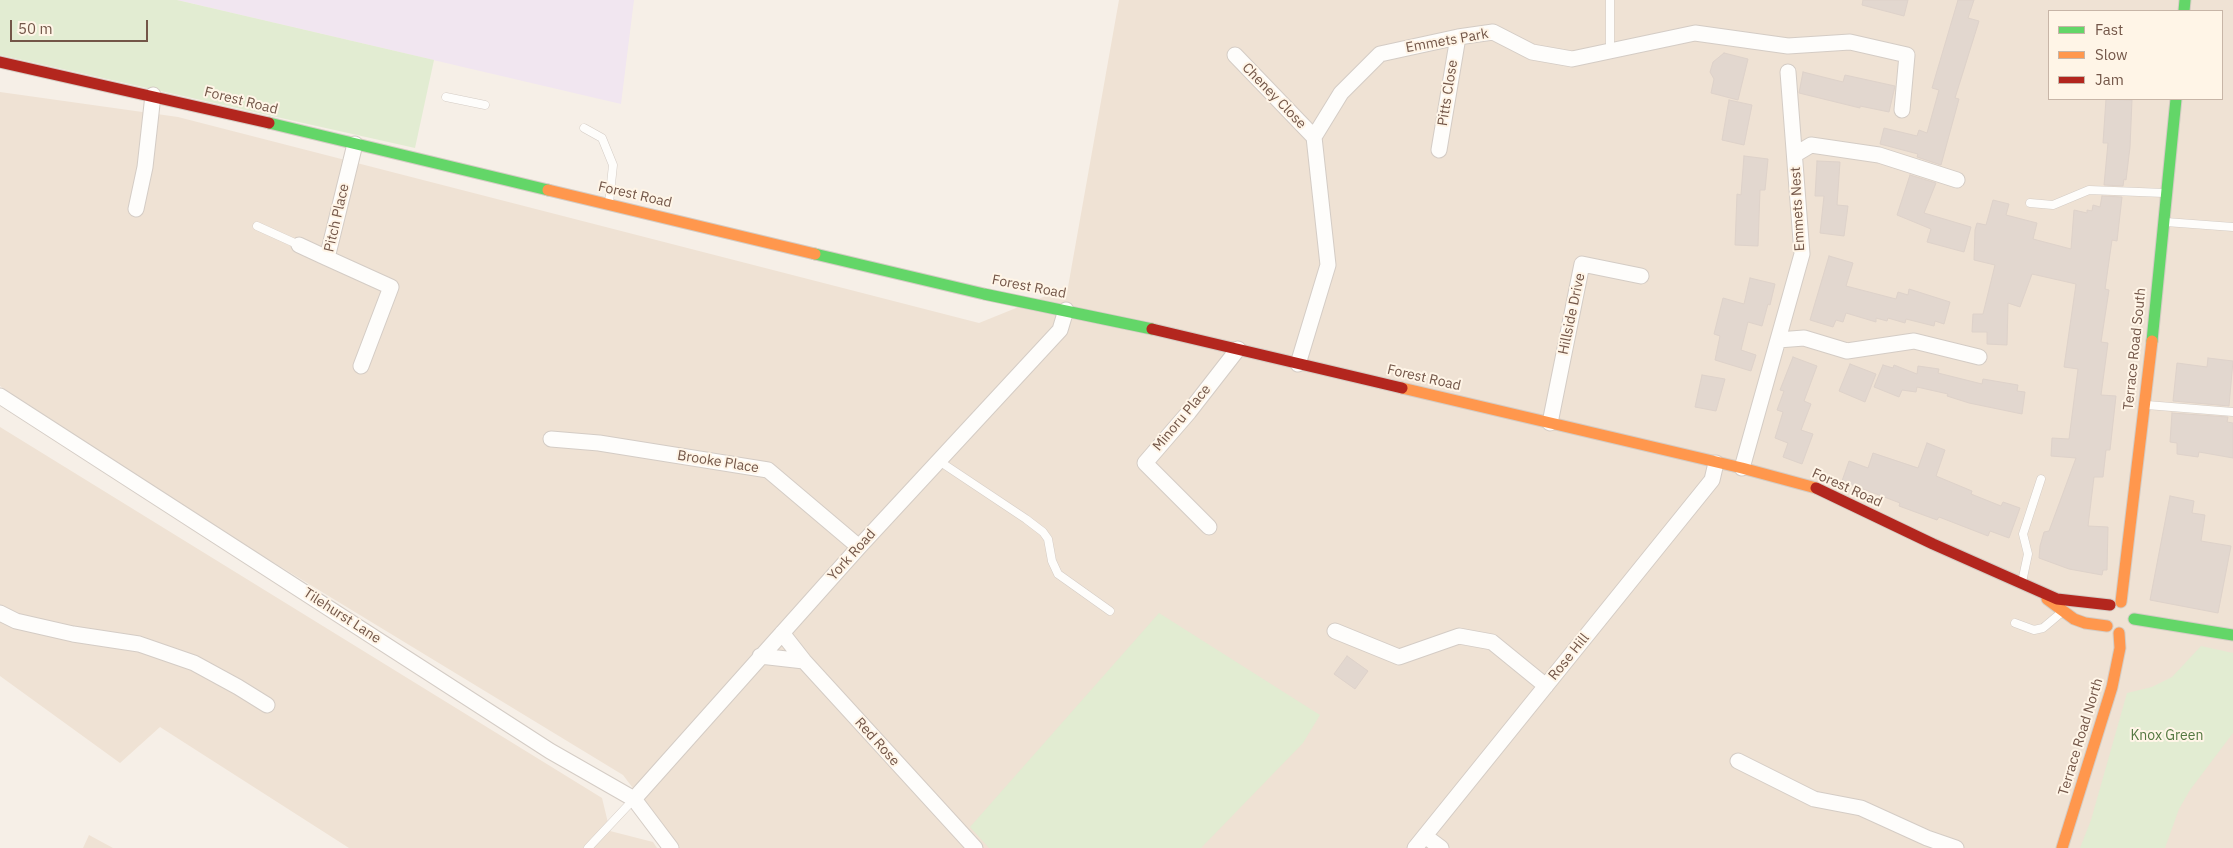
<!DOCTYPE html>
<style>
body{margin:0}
#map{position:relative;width:2233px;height:848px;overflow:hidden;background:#f6efe7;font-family:"IBM Plex Sans",sans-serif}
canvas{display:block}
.legend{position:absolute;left:2048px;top:10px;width:175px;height:90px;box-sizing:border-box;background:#fff5e7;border:1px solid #c7b5a7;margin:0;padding:6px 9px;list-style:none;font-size:15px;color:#735648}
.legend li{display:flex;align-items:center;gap:10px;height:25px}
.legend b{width:25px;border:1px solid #c7b5a7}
.scale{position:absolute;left:10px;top:20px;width:138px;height:22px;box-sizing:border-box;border:2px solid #735648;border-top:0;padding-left:6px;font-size:15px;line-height:18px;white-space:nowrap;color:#735648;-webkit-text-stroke:4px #fff5e7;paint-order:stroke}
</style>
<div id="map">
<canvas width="2233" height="848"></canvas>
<ul class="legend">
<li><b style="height:6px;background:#63d668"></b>Fast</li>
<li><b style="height:6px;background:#ff974d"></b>Slow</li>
<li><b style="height:6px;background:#b3261e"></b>Jam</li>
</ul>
<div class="scale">50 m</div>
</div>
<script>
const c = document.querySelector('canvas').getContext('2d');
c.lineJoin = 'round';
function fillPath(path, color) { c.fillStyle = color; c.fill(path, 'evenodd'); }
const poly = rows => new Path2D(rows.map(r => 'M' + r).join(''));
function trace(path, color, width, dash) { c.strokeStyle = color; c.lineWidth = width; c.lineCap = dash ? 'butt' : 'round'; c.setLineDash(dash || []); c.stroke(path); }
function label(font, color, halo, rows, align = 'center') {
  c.font = font + ' "IBM Plex Sans",sans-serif'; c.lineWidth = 4; c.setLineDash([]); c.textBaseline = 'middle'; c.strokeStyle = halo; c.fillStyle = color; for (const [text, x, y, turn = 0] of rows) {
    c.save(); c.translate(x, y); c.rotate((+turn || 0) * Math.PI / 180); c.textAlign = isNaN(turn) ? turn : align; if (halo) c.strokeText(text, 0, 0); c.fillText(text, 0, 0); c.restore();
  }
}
const residential = poly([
 [1119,0,2233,0,2233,848,678,848,623,775,225,533,0,386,0,92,178,117,979,323,1068,287],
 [2049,11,2222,11,2222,99,2049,99],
 [0,427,602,798,610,831,653,842,657,848,349,848,160,727,120,763,0,676],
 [89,835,113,848,83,848]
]);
const education = poly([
 [177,0,634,0,621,104]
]);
const green = poly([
 [0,0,177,0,434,60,415,148,0,55],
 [1159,613,1320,715,1303,743,1201,848,989,848,970,827],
 [2201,646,2233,653,2233,733,2190,790,2179,809,2165,848,2080,848,2091,820,2127,693,2152,687,2172,677]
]);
const building = poly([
 [1863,0,1908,0,1904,16,1862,5,1863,0],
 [1958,0,1974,0,1968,18,1979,21,1955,98,1959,99,1941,165,1917,157,1918,154,1880,144,1884,128,1917,136,1919,130,1927,133,1939,90,1932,88,1958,0],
 [1724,53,1748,59,1738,100,1711,93,1714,79,1710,72,1713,62,1724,53],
 [1803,72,1843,82,1845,75,1895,86,1889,112,1860,106,1860,108,1799,93,1803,72],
 [2106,99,2132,100,2130,147,2126,180,2124,179,2123,186,2104,185,2108,143,2103,143,2106,99],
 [1729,100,1752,105,1744,145,1722,140,1729,100],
 [1744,156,1768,159,1765,190,1760,190,1758,246,1735,245,1737,194,1741,195,1744,156],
 [1817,161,1840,162,1837,205,1848,206,1844,236,1820,233,1824,196,1815,196,1817,161],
 [1910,175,1936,183,1924,213,1971,227,1964,252,1927,242,1931,229,1897,215,1910,175],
 [2102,196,2122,197,2117,241,2112,240,2105,289,2109,290,2101,342,2108,343,2101,395,2116,396,2110,450,2106,450,2103,477,2094,477,2088,526,2108,527,2107,570,2103,570,2102,575,2069,569,2039,558,2040,546,2044,532,2049,531,2076,458,2051,456,2052,438,2069,439,2078,369,2064,367,2076,284,2032,274,2020,307,2008,303,2007,345,1987,344,1987,332,1972,332,1973,314,1983,314,1995,265,1974,260,1975,230,1977,223,1986,225,1993,200,2009,204,2006,215,2037,223,2033,239,2071,249,2074,210,2087,213,2087,210,2092,211,2093,205,2100,207,2102,196],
 [1829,256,1853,263,1846,286,1896,299,1898,292,1908,295,1909,289,1950,302,1944,324,1935,321,1934,326,1906,319,1905,323,1888,318,1887,321,1876,318,1876,322,1846,313,1843,322,1836,320,1833,327,1810,320,1829,256],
 [1750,278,1775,284,1770,305,1768,304,1762,326,1748,322,1741,350,1756,355,1751,371,1715,360,1720,336,1714,334,1723,298,1744,304,1750,278],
 [1793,357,1817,366,1804,401,1811,404,1801,430,1813,434,1802,464,1783,457,1788,443,1775,438,1783,412,1777,410,1784,391,1780,390,1793,357],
 [2208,358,2233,361,2229,406,2173,401,2177,363,2207,367,2208,358],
 [1850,364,1876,374,1865,402,1839,391,1850,364],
 [1883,365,1893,368,1894,365,1917,374,1918,366,1939,369,1938,373,1982,384,1983,379,2018,385,2017,391,2025,392,2022,414,1969,403,1947,396,1948,394,1917,387,1916,392,1902,390,1899,397,1874,387,1883,365],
 [1702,375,1725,379,1716,411,1695,407,1702,375],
 [2172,413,2228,417,2227,422,2233,423,2233,458,2199,452,2198,457,2177,454,2177,443,2170,442,2172,413],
 [1927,443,1945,450,1936,476,1972,491,1971,494,2001,506,2003,502,2020,508,2009,538,1990,531,1988,536,1939,517,1937,520,1899,506,1900,503,1842,481,1849,461,1868,468,1873,453,1918,468,1927,443],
 [2170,496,2194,501,2192,513,2205,515,2201,541,2231,546,2218,613,2150,600,2170,496],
 [1347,656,1368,671,1355,689,1334,674,1347,656]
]);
const lane = poly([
 [1610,0,1610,49],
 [446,97,485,105],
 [584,128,602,138,613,165,609,203],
 [2030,203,2053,205,2089,190,2164,193],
 [2166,222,2233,227],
 [257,226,299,245],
 [2147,405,2233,412],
 [939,461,1026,519,1043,532,1048,539,1052,561,1058,574,1110,611],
 [2022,582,2028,554,2023,534,2041,479],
 [2015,623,2034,630,2043,628,2062,612],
 [588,848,634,799]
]);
const street = poly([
 [1235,55,1314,137],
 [355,144,327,258,391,287,361,366],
 [1439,150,1458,37],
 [1796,154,1811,145,1879,155,1957,180],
 [136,209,145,167,153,95],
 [299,245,327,258],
 [1778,340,1804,338,1847,351,1914,341,1979,357],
 [1298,364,1328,265,1314,137,1341,93,1380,54,1458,37,1493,32,1532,52,1572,59,1695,33,1788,46,1850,42,1907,55,1902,110],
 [0,396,550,751,634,799,671,848],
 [1550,423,1582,264,1641,276],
 [551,439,599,443,768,470,859,547],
 [1742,468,1802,254,1788,72],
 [1209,527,1145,463,1189,412,1238,349],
 [0,613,16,621,73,634,139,644,194,663,238,687,267,705],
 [1335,631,1399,657,1459,636,1492,642,1546,686],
 [782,633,804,661,975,848],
 [760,656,804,661],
 [1738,761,1814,799,1861,808,1927,838,1956,848],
 [634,799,859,547,1060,330,1066,310],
 [1425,836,1441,848],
 [1415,848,1712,480,1716,463]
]);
const fast = poly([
 [2184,11,2185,0],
 [269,123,548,190],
 [815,254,984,294,1152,329],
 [2152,341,2176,99],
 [2134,619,2233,635]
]);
const slow = poly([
 [548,190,815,254],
 [1402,388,1742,468,1816,488],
 [2047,599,2074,619,2085,623,2107,626],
 [2121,602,2152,341],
 [2062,848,2112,687,2120,648,2119,633]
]);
const jam = poly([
 [0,62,269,123],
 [1152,329,1402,388],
 [1816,488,1933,544,2057,599,2110,605]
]);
const streetNames = [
 ["Emmets Park",1447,41,-10],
 ["Pitts Close",1448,93,-81],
 ["Cheney Close",1274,96,46],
 ["Forest Road",241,101,14],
 ["Forest Road",635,195,13],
 ["Emmets Nest",1798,209,-93],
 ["Pitch Place",337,218,-77],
 ["Forest Road",1029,287,11],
 ["Hillside Drive",1572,314,-78],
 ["Terrace Road South",2135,349,-84],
 ["Forest Road",1424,378,13],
 ["Minoru Place",1182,418,-50],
 ["Brooke Place",718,462,9],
 ["Forest Road",1847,488,24],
 ["York Road",852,555,-48],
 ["Tilehurst Lane",342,616,33],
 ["Rose Hill",1569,657,-51],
 ["Terrace Road North",2081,737,-73],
 ["Red Rose",877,742,48]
];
const parkNames = [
 ["Knox Green",2167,736]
];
fillPath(residential, '#efe2d4');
fillPath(education, '#f1e6f0');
fillPath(green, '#e2ecd2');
fillPath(building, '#e2d7cf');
trace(building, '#ded2ca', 1);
trace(lane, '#d4ccc5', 9);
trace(street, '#d4ccc5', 17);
trace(fast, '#d4ccc4', 13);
trace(slow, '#d4ccc4', 13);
trace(jam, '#d4ccc4', 13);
trace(lane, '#fefdfb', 8);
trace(street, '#fefdfb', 15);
trace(fast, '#63d668', 11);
trace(slow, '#ff974d', 11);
trace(jam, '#b3261e', 11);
label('14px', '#735648', '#fff5e7', streetNames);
label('14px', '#547841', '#fff5e7', parkNames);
</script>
